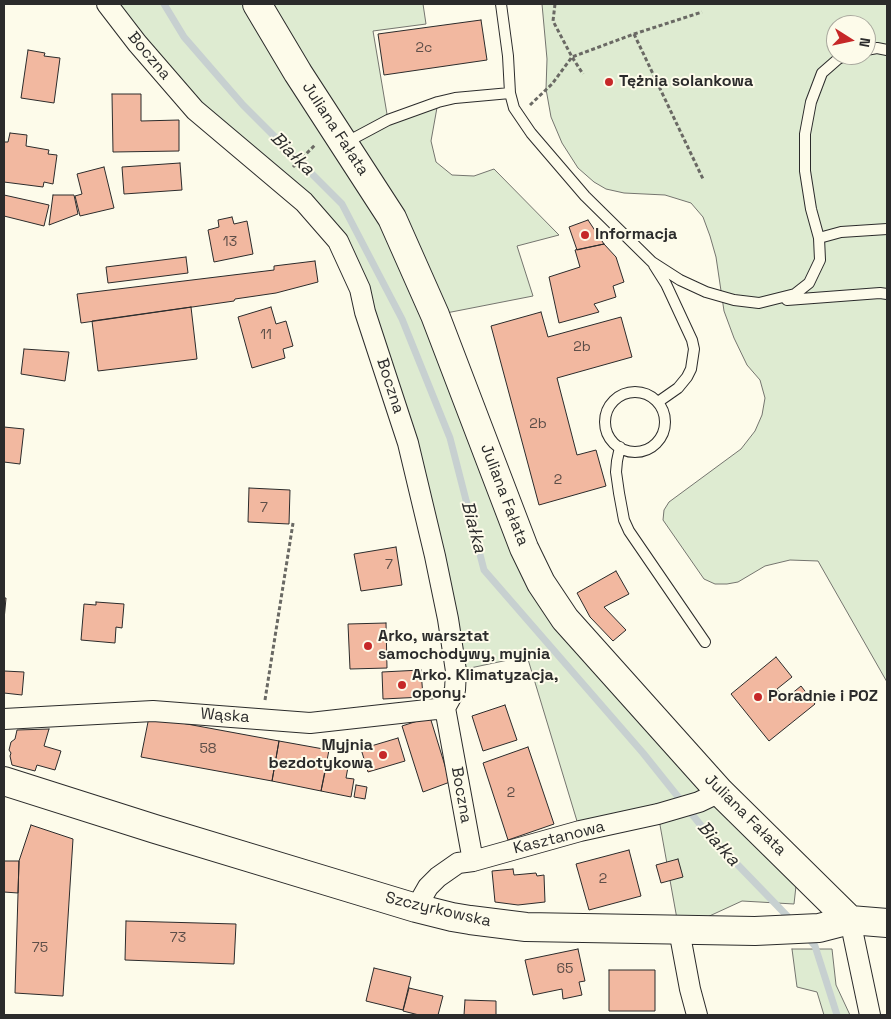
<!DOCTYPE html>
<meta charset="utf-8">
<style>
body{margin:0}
#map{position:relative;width:891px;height:1019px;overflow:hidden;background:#fdfbea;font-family:"Space Grotesk",sans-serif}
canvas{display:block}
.frame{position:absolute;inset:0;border:5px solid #2b2b2b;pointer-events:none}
.north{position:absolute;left:826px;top:15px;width:50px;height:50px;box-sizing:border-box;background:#fdfbea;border:1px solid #a9a89e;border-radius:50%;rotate:100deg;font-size:14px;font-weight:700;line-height:20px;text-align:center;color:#2b2b2b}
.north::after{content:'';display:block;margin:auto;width:18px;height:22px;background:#c62828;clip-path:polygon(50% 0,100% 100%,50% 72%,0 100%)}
</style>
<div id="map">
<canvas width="891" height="1019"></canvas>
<div class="frame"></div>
<div class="north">N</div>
</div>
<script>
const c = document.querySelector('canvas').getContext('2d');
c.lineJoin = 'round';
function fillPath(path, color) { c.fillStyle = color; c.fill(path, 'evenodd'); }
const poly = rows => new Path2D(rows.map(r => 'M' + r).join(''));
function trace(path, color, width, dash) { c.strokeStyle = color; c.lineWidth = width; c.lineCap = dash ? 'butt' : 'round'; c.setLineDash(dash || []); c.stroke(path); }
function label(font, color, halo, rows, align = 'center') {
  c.font = font + ' "Space Grotesk",sans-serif'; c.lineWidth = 4; c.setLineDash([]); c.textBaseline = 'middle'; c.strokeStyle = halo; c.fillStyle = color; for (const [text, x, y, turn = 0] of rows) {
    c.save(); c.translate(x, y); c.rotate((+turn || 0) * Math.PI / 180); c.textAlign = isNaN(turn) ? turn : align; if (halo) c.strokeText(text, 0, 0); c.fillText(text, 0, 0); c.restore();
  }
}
const green = poly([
 [117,4,423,4,426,24,373,31,388,120,438,102,431,141,436,162,452,175,474,176,494,169,559,235,517,246,533,296,436,315,541,583,798,868,794,904,742,901,679,930,658,814,580,831,527,656,456,671,435,556,338,241,195,110,117,4],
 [542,4,887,4,887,682,818,561,790,560,765,566,738,582,727,584,715,584,704,579,663,520,664,510,669,502,741,449,755,431,762,415,765,398,760,380,747,365,734,338,724,311,716,257,710,236,703,217,691,203,665,195,624,193,606,189,594,182,578,168,562,143,551,117,546,89,547,59,542,4],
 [836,25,866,25,866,55,836,55,836,25],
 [792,949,832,949,836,985,850,1015,824,1015,817,992,797,987,792,949]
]);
const stream = poly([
 [164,4,184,37,243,105,342,204,402,319,450,438,484,570,643,753,707,833,793,922],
 [806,935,815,946,837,1015]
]);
const building = poly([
 [481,20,487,60,384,75,378,34,481,20],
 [28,50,45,53,44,56,60,58,54,103,21,98,28,50],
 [112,94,141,94,141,121,179,120,179,151,113,152,112,94],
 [10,133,27,135,26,146,49,150,48,154,57,155,53,184,44,182,43,187,4,182,4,142,8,142,10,133],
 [180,163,182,190,124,194,122,167,180,163],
 [104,167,114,208,80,216,75,196,82,194,77,174,104,167],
 [4,195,49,205,44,226,4,216,4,195],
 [53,195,74,195,78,214,49,225,53,195],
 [232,217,234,224,247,221,253,254,214,262,208,230,219,227,218,220,232,217],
 [588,220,604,244,577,250,569,227,588,220],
 [604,244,616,257,624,282,613,286,616,297,594,304,599,312,559,323,549,277,580,267,575,250,604,244],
 [186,257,188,273,108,283,106,267,186,257],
 [315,261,318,282,276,293,235,299,234,301,81,323,77,294,274,270,274,266,315,261],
 [191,307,197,359,98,371,92,321,191,307],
 [271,307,276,324,286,321,293,346,283,349,285,358,252,368,238,317,271,307],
 [541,312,548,337,621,317,632,357,557,378,577,455,596,450,606,486,539,505,491,326,541,312],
 [24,349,69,352,65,381,21,374,24,349],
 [4,427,24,429,20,464,4,462,4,427],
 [249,488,290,490,289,524,248,522,249,488],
 [396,547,402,585,361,591,354,554,396,547],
 [616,571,629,594,604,607,626,630,613,641,590,617,577,593,616,571],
 [4,598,6,598,4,620,4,598],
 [96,602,124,604,122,628,116,627,115,643,81,640,84,604,96,605,96,602],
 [386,623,387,668,350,669,348,624,386,623],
 [776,657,792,677,777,689,785,699,801,686,815,704,769,741,731,694,776,657],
 [421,670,423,697,383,699,382,672,421,670],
 [4,671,24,672,22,695,4,693,4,671],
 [505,705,517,740,483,751,472,716,505,705],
 [149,717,279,741,272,781,141,757,149,717],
 [430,717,450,782,423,792,402,726,430,717],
 [49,729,44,746,61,751,55,770,37,765,35,771,12,765,10,756,11,753,9,750,11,742,15,739,17,730,49,729],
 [398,738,405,761,368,772,361,749,398,738],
 [279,741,329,750,321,791,272,781,279,741],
 [528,747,554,824,508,840,483,763,528,747],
 [327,763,348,767,346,778,354,779,351,797,321,791,327,763],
 [356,785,367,787,365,799,354,797,356,785],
 [31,825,73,839,63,996,15,993,19,861,31,825],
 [629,850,641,896,589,910,576,864,629,850],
 [678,859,683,877,661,883,656,865,678,859],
 [4,861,19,861,18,893,4,892,4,861],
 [513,869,514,875,536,873,537,876,544,875,545,902,518,905,495,902,492,871,513,869],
 [126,921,236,924,234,964,125,960,126,921],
 [578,949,585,981,579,982,582,995,563,999,562,989,533,995,525,960,578,949],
 [374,968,411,977,403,1010,366,1001,374,968],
 [609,970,655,970,655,1011,609,1011,609,970],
 [409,988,443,996,438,1015,419,1015,403,1011,409,988],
 [465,1000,496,1001,496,1015,464,1015,465,1000]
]);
const path = poly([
 [555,4,553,21,572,57,583,74],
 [634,34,703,179],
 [530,105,552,84,572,57,634,34,702,12],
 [293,167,315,145],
 [265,700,293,523]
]);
const lane = poly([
 [501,4,508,56,510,93],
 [866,50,877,48,887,50],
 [345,143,388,120,438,102,455,98,510,93,514,108,531,133,585,196,652,262,680,280,706,292,734,300,759,303,795,294,809,283,820,260,819,238,811,209,805,171,805,134,811,102,822,73,838,59,847,55],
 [819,238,841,232,887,229],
 [654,265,666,284,692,340,694,349,691,369,687,377,678,388,658,402],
 [787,300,880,293,887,294],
 '605 422a30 30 0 1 1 60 0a30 30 0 1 1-60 0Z',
 [620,447,617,461,616,472,619,493,624,520,629,531,705,642]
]);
const street = poly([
 [107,4,137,43,195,110,304,202,338,241,360,289,365,312,408,443,435,556,448,619,456,671,455,690,445,708,473,861],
 [4,719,153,711,310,723,445,708],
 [416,908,428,887,438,877,458,863,473,861,580,831,658,814,699,802,720,792],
 [850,920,870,1015],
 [679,930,690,989,697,1015]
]);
const secondary = poly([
 [257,4,298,73,392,218,435,315,524,548,541,583,565,619,720,792,850,920],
 [4,781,155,829,416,908,452,917,470,920,526,927,755,931,819,928,850,920,887,923]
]);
const markers = [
 [609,82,5,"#c62828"],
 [585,235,5,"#c62828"],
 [368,646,5,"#c62828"],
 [402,685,5,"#c62828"],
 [758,697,5,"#c62828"],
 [383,755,5,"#c62828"]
];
const numberNames = [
 ["2c",424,48],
 ["13",230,242],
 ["11",266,335],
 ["2b",582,347],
 ["2b",538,424],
 ["2",558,480],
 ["7",264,508],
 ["7",389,565],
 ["58",208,749],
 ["2",511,793],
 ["2",603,879],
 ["73",178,938],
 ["75",40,948],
 ["65",565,969]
];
const streetNames = [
 ["Boczna",149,56,50],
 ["Juliana Fałata",335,129,57],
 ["Boczna",390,386,72],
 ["Juliana Fałata",504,495,69],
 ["Wąska",225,716,4],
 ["Boczna",461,795,80],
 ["Juliana Fałata",745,815,45],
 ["Kasztanowa",559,838,-14],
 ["Szczyrkowska",438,910,13]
];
const poiNames = [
 ["Tężnia solankowa",619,82],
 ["Informacja",595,235],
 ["Arko, warsztat",378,637],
 ["samochodywy, myjnia",378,655],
 ["Arko. Klimatyzacja,",412,676],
 ["opony.",412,694],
 ["Poradnie i POZ",768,697],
 ["Myjnia",373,746,"right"],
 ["bezdotykowa",373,764,"right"]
];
const waterNames = [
 ["Białka",292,154,45],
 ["Białka",473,527,75],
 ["Białka",718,844,48]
];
fillPath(green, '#deebd1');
trace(green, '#74746e', 1);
trace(stream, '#c7d0d0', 7);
fillPath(building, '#f2b8a0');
trace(building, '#2b2b2b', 1);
trace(lane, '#2b2b2b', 12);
trace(street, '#2b2b2b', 22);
trace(secondary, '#2b2b2b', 30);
trace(path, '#6a6964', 3, [4, 2.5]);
trace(lane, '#fdfbea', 10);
trace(street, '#fdfbea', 20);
trace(secondary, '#fdfbea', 28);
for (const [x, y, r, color] of markers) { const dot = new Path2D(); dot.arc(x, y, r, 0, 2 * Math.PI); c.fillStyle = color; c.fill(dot); trace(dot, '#fdfbea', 2); }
label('14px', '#5d4e48', null, numberNames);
label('16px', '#2b2b2b', '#fdfbea', streetNames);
label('bold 16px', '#2b2b2b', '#fdfbea', poiNames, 'left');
label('italic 18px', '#2b2b2b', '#fdfbea', waterNames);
</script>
